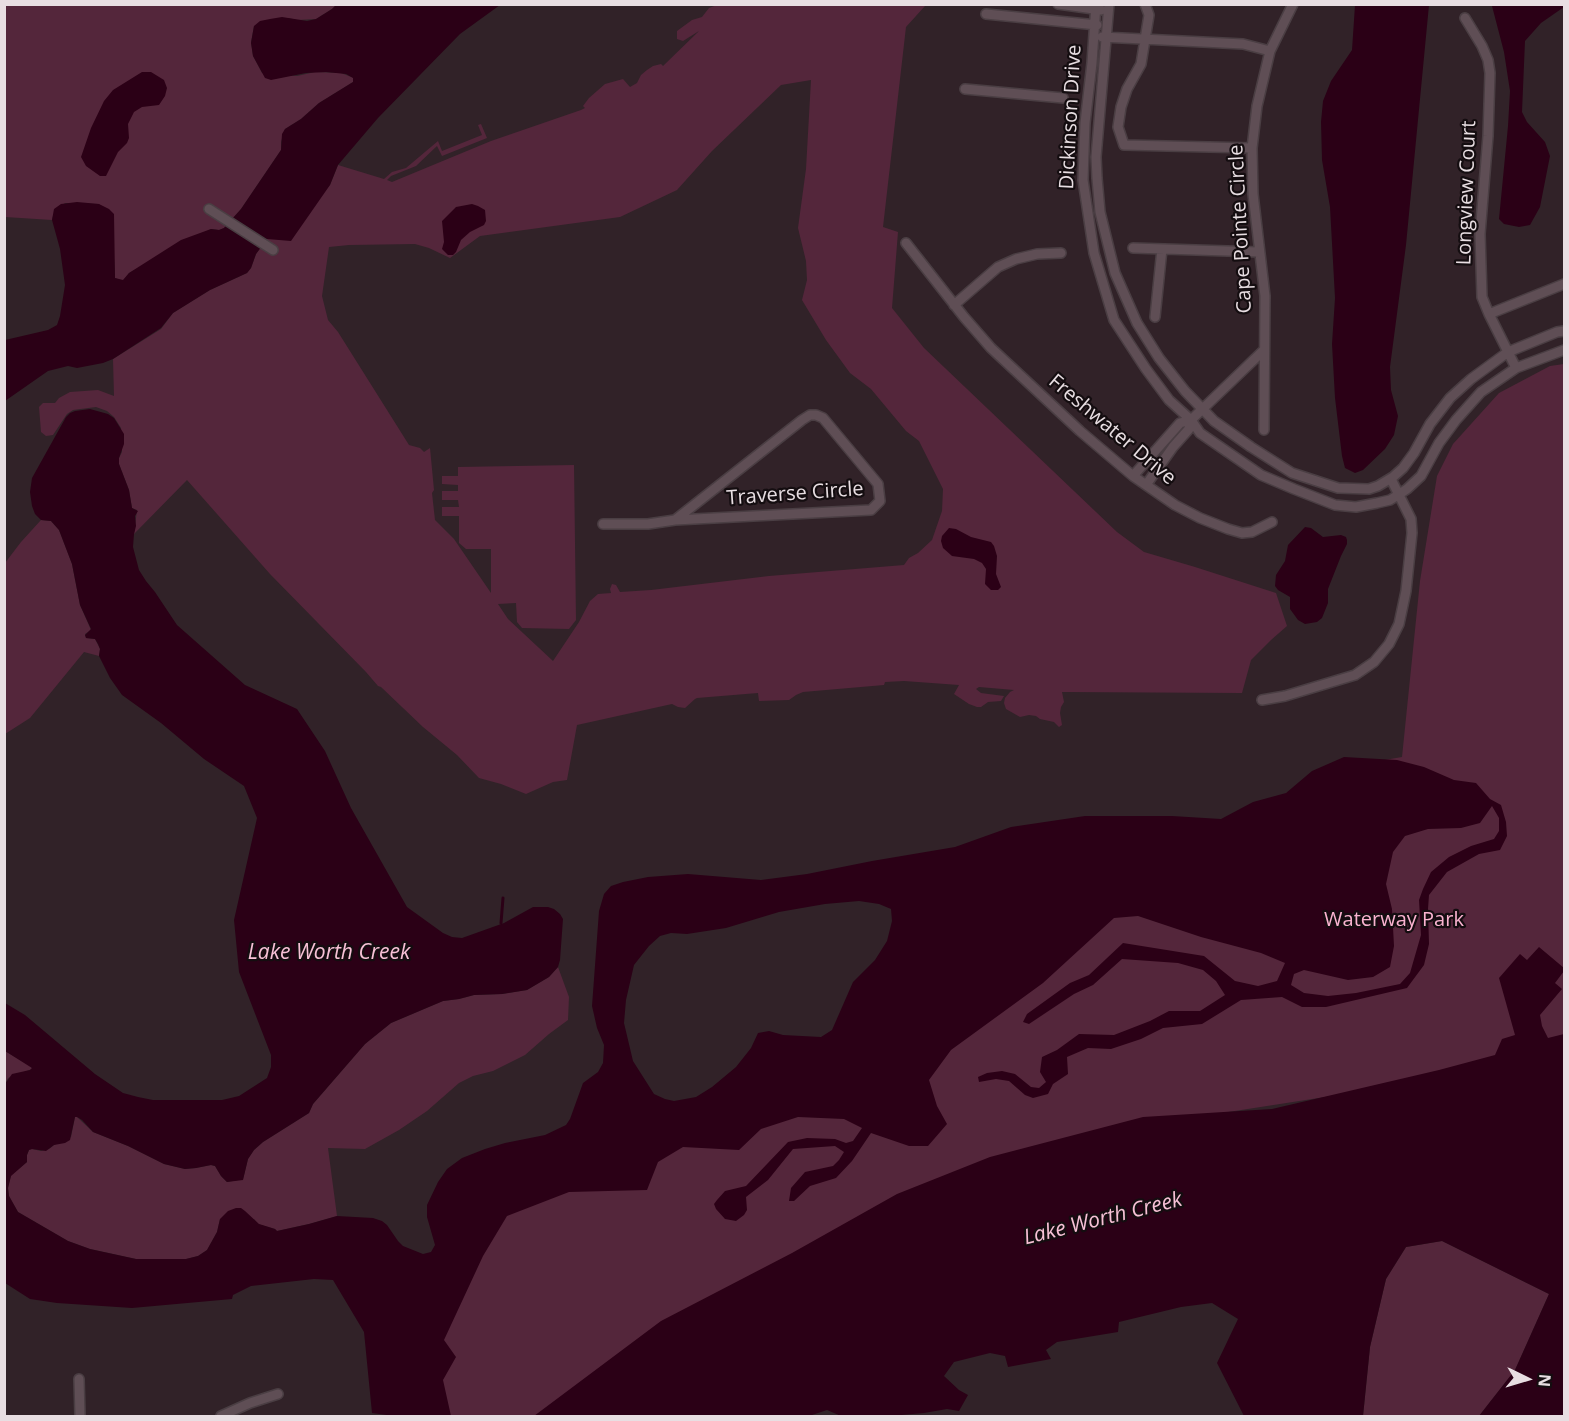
<!DOCTYPE html>
<style>
body{margin:0}
#map{position:relative;width:1569px;height:1421px;overflow:hidden;background:#312228;font-family:"Open Sans",sans-serif}
canvas{display:block}
.frame{position:absolute;inset:0;border:6px solid #e8dee2;pointer-events:none}
.north{position:absolute;left:1497px;top:1349px;width:60px;height:60px;-webkit-text-stroke:4px #140d10;paint-order:stroke;rotate:95deg;font-size:16px;font-weight:700;line-height:24px;text-align:center;color:#e8dee2}
.north::after{content:'';display:block;margin:auto;width:21px;height:27px;background:#e8dee2;clip-path:polygon(50% 0,100% 100%,50% 72%,0 100%)}
</style>
<div id="map">
<canvas width="1569" height="1421"></canvas>
<div class="frame"></div>
<div class="north">N</div>
</div>
<script>
const c = document.querySelector('canvas').getContext('2d');
c.lineJoin = 'round';
function fillPath(path, color) { c.fillStyle = color; c.fill(path, 'evenodd'); }
const poly = rows => new Path2D(rows.map(r => 'M' + r).join(''));
function trace(path, color, width, dash) { c.strokeStyle = color; c.lineWidth = width; c.lineCap = dash ? 'butt' : 'round'; c.setLineDash(dash || []); c.stroke(path); }
function label(font, color, halo, rows, align = 'center') {
  c.font = font + ' "Open Sans",sans-serif'; c.lineWidth = 4.5; c.setLineDash([]); c.textBaseline = 'middle'; c.strokeStyle = halo; c.fillStyle = color; for (const [text, x, y, turn = 0] of rows) {
    c.save(); c.translate(x, y); c.rotate((+turn || 0) * Math.PI / 180); c.textAlign = isNaN(turn) ? turn : align; if (halo) c.strokeText(text, 0, 0); c.fillText(text, 0, 0); c.restore();
  }
}
const green = poly([
 [4,5,336,5,332,9,316,19,297,20,288,18,254,26,251,42,253,56,262,73,297,76,315,72,341,73,354,78,353,82,319,103,301,119,285,129,281,142,281,150,241,209,224,228,219,230,211,229,129,273,123,281,115,278,114,259,99,204,65,203,53,216,52,220,5,217],
 [717,5,925,5,925,6,906,27,883,227,898,232,892,308,924,348,1117,532,1144,552,1195,567,1276,593,1287,626,1271,640,1251,660,1242,693,1062,692,1064,702,1061,707,1060,713,1062,725,1059,727,1054,722,1040,719,1036,716,1029,715,1020,717,1006,709,1004,703,1005,698,1010,692,1014,690,979,687,976,689,981,693,1004,696,1001,701,988,702,981,707,977,707,969,704,954,694,959,685,904,681,885,682,884,685,803,692,796,695,789,700,759,701,758,693,697,698,695,699,685,708,678,707,672,704,577,725,567,780,553,782,526,794,501,784,479,778,457,755,423,727,381,687,378,686,366,672,270,574,187,480,134,534,137,510,132,508,129,490,119,464,119,458,122,452,121,428,114,417,107,411,96,407,73,410,67,414,53,435,46,436,41,432,39,407,43,403,55,403,59,398,70,392,98,390,114,396,113,359,161,329,173,313,210,290,247,273,251,268,256,254,267,239,330,185,338,165,384,179,392,172,406,168,438,141,442,151,482,135,478,125,481,124,487,138,442,156,437,146,416,166,391,176,387,180,392,182,491,141,581,110,585,108,583,106,589,98,605,84,623,79,630,87,637,83,641,75,647,70,653,66,661,64,663,66,699,31,683,41,677,39,677,31,692,20,702,17,709,8],
 [811,80,806,169,798,228,806,261,807,280,802,300,826,340,850,373,871,389,906,431,919,441,943,489,942,511,932,540,918,553,909,558,904,565,769,576,651,590,620,592,616,585,612,584,610,589,611,593,598,594,590,601,579,622,553,661,508,619,498,604,516,603,517,622,522,628,569,629,576,620,574,465,458,467,458,476,442,476,442,484,458,485,458,491,442,491,442,500,458,500,459,507,442,507,442,516,459,516,459,543,466,549,491,549,491,593,454,539,435,520,432,493,434,490,430,448,424,452,420,448,409,445,338,332,328,320,322,296,329,247,349,245,415,244,429,248,450,258,480,236,620,217,677,190,712,151,781,85],
 [1564,364,1564,1037,1383,1088,1151,1124,553,1416,443,1416,442,1320,510,1203,1309,781,1355,765,1402,757,1420,581,1437,476,1453,444,1499,393,1550,366],
 [41,520,51,521,59,530,72,564,80,605,91,630,85,634,86,638,95,639,100,649,99,656,84,652,30,718,5,734,5,563,21,542],
 [558,967,569,997,568,1020,549,1034,525,1055,493,1071,473,1076,459,1083,427,1111,399,1130,365,1149,328,1148,337,1216,309,1224,277,1231,275,1229,258,1224,254,1219,220,1219,217,1232,207,1250,198,1256,186,1259,136,1259,90,1249,68,1241,18,1212,9,1196,8,1188,11,1175,27,1162,27,1155,29,1150,32,1149,41,1151,49,1149,54,1145,71,1137,75,1117,77,1117,93,1132,128,1146,164,1164,185,1169,196,1168,211,1165,215,1166,221,1176,227,1182,243,1179,248,1159,254,1150,263,1142,309,1113,313,1104,365,1044,391,1023,443,1001,459,999,474,995,502,994,527,990,549,977],
 [5,1051,31,1066,32,1069,8,1078,5,1084],
 [1442,1241,1549,1294,1515,1370,1479,1416,1363,1416,1370,1347,1386,1279,1406,1247]
]);
const water = poly([
 [336,5,500,5,460,34,378,118,338,165,330,185,291,241,267,239,256,254,251,268,247,273,210,290,173,313,161,328,113,359,103,363,77,368,68,366,48,371,5,401,5,340,48,330,57,325,60,316,65,285,60,249,52,220,54,209,61,204,77,202,99,204,109,209,114,214,115,278,123,280,129,273,181,240,211,229,219,230,224,228,241,209,281,150,282,134,285,129,301,119,319,103,353,82,353,78,346,74,326,72,306,73,271,80,265,78,253,56,251,43,254,26,260,21,270,19,282,17,307,21,316,19,332,9],
 [1355,5,1429,5,1406,245,1390,367,1391,390,1398,416,1394,435,1385,449,1363,470,1355,473,1345,468,1342,456,1335,398,1332,344,1335,298,1330,207,1322,160,1321,122,1323,101,1331,81,1352,50],
 [1490,5,1564,5,1564,7,1541,23,1525,41,1522,112,1527,122,1545,142,1550,156,1540,207,1530,225,1519,227,1504,224,1499,219,1508,126,1510,91,1504,52,1492,6],
 [142,72,151,72,164,80,167,88,165,96,159,105,142,107,134,112,128,124,129,138,127,143,118,152,106,176,100,176,86,166,81,157,91,128,104,101,113,90],
 [472,204,478,206,485,210,486,221,484,225,470,232,461,240,456,252,453,255,448,255,442,249,444,242,442,221,456,207],
 [90,409,108,414,114,418,124,434,124,444,119,458,119,464,129,490,132,508,138,511,135,516,136,526,134,534,133,547,139,570,146,581,155,592,177,625,245,685,297,709,325,751,351,808,407,907,443,933,452,937,462,938,504,923,533,907,548,907,554,909,560,914,563,919,560,960,558,967,549,977,527,990,502,994,474,995,459,999,443,1001,391,1023,365,1044,313,1104,309,1113,263,1142,254,1150,248,1159,243,1180,227,1182,221,1176,215,1166,211,1165,196,1168,185,1169,164,1164,128,1146,93,1132,82,1120,77,1117,75,1117,70,1140,65,1143,54,1145,46,1151,32,1149,29,1150,27,1155,27,1162,11,1176,8,1188,9,1196,18,1212,68,1241,90,1249,136,1259,186,1259,198,1256,207,1250,217,1232,220,1219,228,1211,236,1208,241,1208,245,1211,259,1224,275,1229,277,1231,309,1224,337,1216,373,1218,382,1221,387,1225,398,1241,403,1246,423,1254,431,1252,435,1245,427,1217,427,1205,438,1182,447,1169,462,1158,485,1149,505,1143,545,1135,566,1125,570,1119,583,1083,598,1072,603,1063,604,1045,597,1028,592,1006,599,911,604,894,611,886,623,882,648,877,688,874,761,880,807,874,872,861,955,847,1011,827,1085,816,1172,816,1221,819,1253,802,1286,793,1312,771,1344,757,1397,760,1424,767,1454,780,1476,783,1490,799,1501,805,1506,822,1507,836,1500,850,1479,854,1447,872,1429,895,1428,909,1429,944,1424,965,1407,988,1326,1007,1302,1007,1282,997,1241,1000,1202,1024,1163,1028,1141,1039,1111,1049,1088,1048,1067,1057,1068,1074,1053,1084,1048,1094,1033,1098,1025,1095,1009,1081,996,1079,979,1082,978,1077,987,1073,1002,1071,1015,1074,1031,1087,1039,1088,1046,1082,1040,1072,1042,1057,1057,1050,1079,1034,1114,1035,1150,1021,1169,1011,1200,1011,1225,995,1216,981,1203,970,1178,963,1122,959,1093,985,1074,994,1029,1024,1023,1022,1027,1014,1070,983,1089,975,1123,943,1204,956,1235,981,1258,986,1277,981,1285,963,1261,953,1201,937,1138,916,1114,918,1043,983,951,1050,929,1080,937,1106,947,1124,928,1146,909,1146,871,1133,852,1161,836,1178,810,1186,794,1201,789,1201,791,1188,805,1172,833,1166,839,1160,844,1152,835,1146,793,1149,768,1180,746,1197,747,1210,744,1215,736,1221,725,1219,716,1209,714,1204,717,1200,725,1191,746,1186,788,1142,807,1138,835,1139,846,1143,853,1141,862,1128,844,1119,798,1117,761,1129,739,1150,683,1147,658,1162,647,1190,569,1192,507,1216,483,1256,444,1340,456,1357,443,1380,451,1416,394,1416,372,1413,364,1332,333,1280,314,1279,251,1286,233,1295,232,1299,132,1308,57,1303,30,1299,5,1283,5,1084,12,1074,30,1070,32,1068,5,1051,5,1003,25,1015,95,1074,123,1093,138,1097,153,1100,222,1100,239,1096,267,1078,271,1067,271,1055,239,972,234,920,257,818,244,786,204,759,161,723,122,695,110,678,99,656,100,649,98,644,95,639,86,638,85,635,91,629,80,605,72,564,59,530,51,521,41,520,35,514,32,506,30,492,32,478,66,417,70,413,75,411],
 [1492,806,1499,818,1499,831,1494,839,1471,846,1449,857,1431,872,1423,889,1419,900,1421,935,1410,973,1400,984,1356,993,1328,996,1304,993,1291,985,1294,974,1304,970,1348,980,1373,977,1390,967,1394,946,1392,909,1386,884,1393,852,1405,836,1428,829,1461,828,1480,823],
 [859,901,879,904,891,909,892,921,887,941,875,960,853,982,832,1030,821,1037,783,1035,769,1031,758,1033,751,1048,736,1067,712,1087,696,1097,674,1101,665,1099,654,1094,633,1061,624,1023,626,1000,634,965,649,946,660,936,671,933,687,934,726,928,779,912,825,904],
 [1305,527,1311,528,1323,537,1341,535,1346,537,1347,540,1347,544,1341,556,1328,589,1328,603,1322,618,1317,622,1305,624,1298,620,1290,609,1290,597,1278,590,1275,586,1276,575,1285,561,1288,545],
 [949,528,956,529,971,537,991,542,994,546,997,556,996,574,1001,587,998,590,991,590,985,584,986,569,982,563,974,559,952,556,943,548,941,541,942,536],
 [1539,947,1564,968,1564,971,1555,983,1562,989,1540,1015,1542,1026,1548,1038,1564,1034,1564,1416,1479,1416,1515,1370,1549,1294,1442,1241,1406,1247,1386,1279,1370,1347,1363,1416,1244,1416,1217,1363,1238,1319,1212,1303,1181,1307,1119,1322,1118,1332,1057,1342,1046,1350,1051,1359,1008,1367,1005,1356,990,1353,954,1362,944,1376,959,1390,968,1395,959,1411,947,1409,924,1413,890,1416,841,1416,827,1410,809,1416,534,1416,661,1321,792,1253,897,1194,990,1157,1143,1117,1272,1109,1439,1070,1495,1055,1502,1039,1515,1035,1499,978,1520,954,1527,960]
]);
const stream = poly([
 [501,923,503,898]
]);
const street = poly([
 [1058,4,1101,10],
 [1096,4,1092,63,1085,123,1083,180,1094,253,1114,320,1146,369,1169,400,1191,420,1200,433,1261,475,1294,489,1335,505,1356,507,1377,503,1390,500,1398,495,1407,489,1421,476,1439,443,1456,420,1481,392,1516,368,1564,350],
 [1109,4,1096,157,1097,178,1100,212,1115,273,1137,323,1159,358,1185,391,1214,421,1251,447,1292,473,1338,488,1369,489,1378,486,1393,477,1403,468,1414,453,1430,424,1450,398,1471,379,1508,352,1557,332,1564,331],
 [1145,4,1149,15,1141,64,1127,89,1121,107,1118,127,1124,145,1252,148],
 [986,14,1097,25],
 [1465,18,1482,46,1488,60,1490,73,1488,136,1480,234,1482,297,1489,314,1516,368],
 [1102,37,1243,44,1270,51],
 [965,89,1063,98],
 [209,209,273,250],
 [906,243,964,317,991,348,1080,431,1133,476,1175,505,1200,518,1228,529,1242,533,1252,532,1272,522],
 [1133,248,1259,252],
 [954,305,998,267,1016,259,1037,254,1061,253],
 [1489,314,1564,284],
 [1155,317,1162,249],
 [1264,430,1265,296,1253,194,1252,148,1257,106,1270,51,1293,4],
 [1133,476,1180,423,1191,420],
 [1146,485,1173,447,1189,429,1191,420,1264,350],
 [603,524,648,524,675,520,802,420,810,415,816,415,823,418,878,484,880,501,871,510,675,520],
 [1262,700,1285,696,1355,675,1374,662,1389,644,1399,624,1406,591,1412,533,1411,519,1391,479],
 [79,1379,80,1416],
 [221,1416,250,1403,278,1394]
]);
const streetNames = [
 ["Dickinson Drive",1071,117,-87],
 ["Longview Court",1467,193,-88],
 ["Cape Pointe Circle",1241,229,-93],
 ["Freshwater Drive",1112,430,40],
 ["Traverse Circle",795,494,-4]
];
const parkNames = [
 ["Waterway Park",1394,920]
];
const waterNames = [
 ["Lake Worth Creek",329,953],
 ["Lake Worth Creek",1103,1219,-14]
];
fillPath(green, '#54263b');
fillPath(water, '#2b0016');
trace(stream, '#2b0016', 3);
trace(street, '#4a3e43', 12);
trace(street, '#5f4e55', 9);
label('20px', '#e8dee2', '#140d10', streetNames);
label('20px', '#fab3d0', '#140d10', parkNames);
label('italic 21px', '#f7c1d6', '#140d10', waterNames);
</script>
